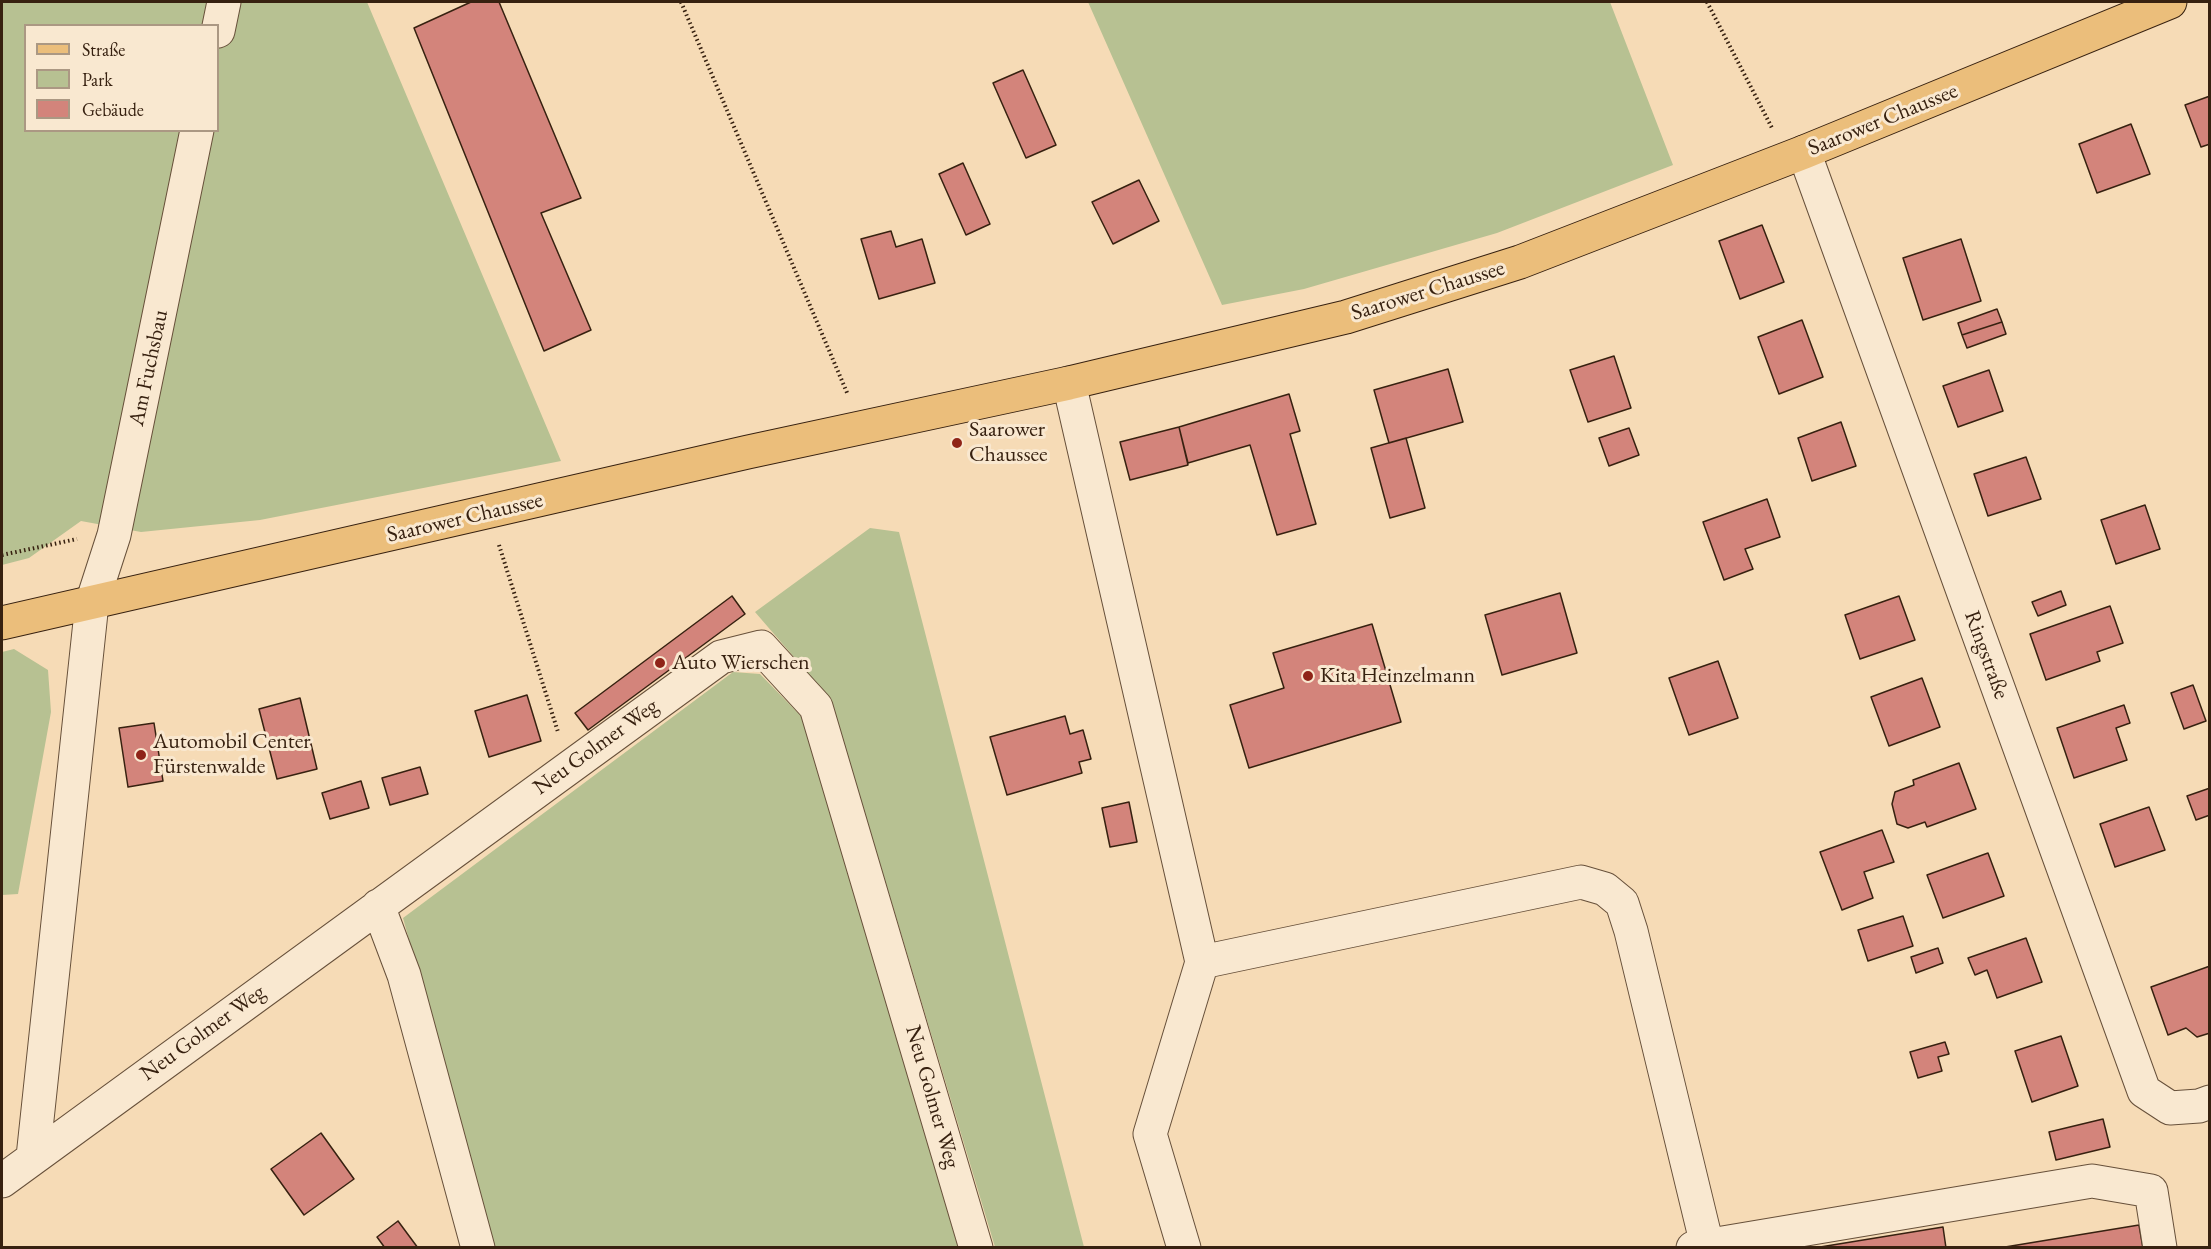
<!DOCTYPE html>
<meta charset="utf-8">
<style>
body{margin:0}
#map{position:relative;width:2211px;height:1249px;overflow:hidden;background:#f6dbb6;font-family:"EB Garamond",serif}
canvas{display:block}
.frame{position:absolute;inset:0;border:3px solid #372110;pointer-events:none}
.legend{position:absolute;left:24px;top:24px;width:195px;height:108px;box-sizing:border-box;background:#f9e8d0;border:2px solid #ab9883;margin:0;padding:8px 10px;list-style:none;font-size:18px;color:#372110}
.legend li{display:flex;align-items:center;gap:12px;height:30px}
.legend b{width:30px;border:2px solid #ab9883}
</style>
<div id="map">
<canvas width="2211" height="1249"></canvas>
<div class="frame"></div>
<ul class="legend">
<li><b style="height:8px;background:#ebbe7b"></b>Straße</li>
<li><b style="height:16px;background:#b7c192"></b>Park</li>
<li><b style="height:16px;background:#d3847b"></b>Gebäude</li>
</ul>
</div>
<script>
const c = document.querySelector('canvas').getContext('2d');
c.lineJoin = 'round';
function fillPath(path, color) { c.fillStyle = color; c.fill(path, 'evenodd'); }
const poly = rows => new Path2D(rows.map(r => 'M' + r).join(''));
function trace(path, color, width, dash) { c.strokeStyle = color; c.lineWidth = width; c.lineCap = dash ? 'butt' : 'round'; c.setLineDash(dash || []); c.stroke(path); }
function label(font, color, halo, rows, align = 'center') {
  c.font = font + ' "EB Garamond",serif'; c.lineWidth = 6; c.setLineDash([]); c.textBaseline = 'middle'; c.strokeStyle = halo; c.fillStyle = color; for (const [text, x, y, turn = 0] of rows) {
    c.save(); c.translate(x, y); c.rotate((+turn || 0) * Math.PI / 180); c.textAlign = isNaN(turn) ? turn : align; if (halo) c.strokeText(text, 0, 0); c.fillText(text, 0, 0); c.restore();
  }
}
const green = poly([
 [2,2,367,2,561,461,260,520,141,532,81,521,29,558,2,565],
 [26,26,218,26,218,130,26,130],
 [1088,2,1610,2,1673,165,1497,233,1304,289,1222,305],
 [870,528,899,532,1084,1247,995,1247,831,700,755,612],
 [14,649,48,670,51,712,18,894,2,895,2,652],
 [733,672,760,674,801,716,958,1247,494,1247,403,918]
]);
const building = poly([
 [471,2,499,2,581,198,541,213,591,330,544,351,414,28,471,2],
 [1023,70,1056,145,1026,158,993,83,1023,70],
 [2210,96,2210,144,2201,147,2185,105,2210,96],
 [2131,124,2150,174,2097,193,2079,144,2131,124],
 [963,163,990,224,966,235,939,174,963,163],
 [1139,180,1159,221,1113,244,1092,202,1139,180],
 [1762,225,1784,282,1740,299,1719,241,1762,225],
 [891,231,896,247,922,239,935,283,879,299,861,239,891,231],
 [1961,239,1981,301,1923,320,1903,258,1961,239],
 [1997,309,2002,322,1962,335,1958,323,1997,309],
 [1802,320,1823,377,1779,394,1758,337,1802,320],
 [2002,322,2006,334,1967,348,1962,335,2002,322],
 [1614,356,1631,408,1588,422,1570,370,1614,356],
 [1448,369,1463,422,1389,443,1374,390,1448,369],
 [1989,370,2003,411,1958,427,1943,386,1989,370],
 [1289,394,1300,431,1290,434,1316,524,1277,535,1250,445,1188,463,1179,427,1289,394],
 [1841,422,1856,466,1812,481,1798,438,1841,422],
 [1179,427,1188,465,1130,480,1120,442,1179,427],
 [1629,428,1639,455,1609,466,1599,438,1629,428],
 [1406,438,1425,508,1390,518,1371,448,1406,438],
 [2026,457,2041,499,1988,516,1974,474,2026,457],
 [1767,499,1780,537,1745,549,1753,569,1724,580,1703,522,1767,499],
 [2145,505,2160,549,2116,564,2101,520,2145,505],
 [2061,591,2066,605,2038,616,2032,602,2061,591],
 [1560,593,1577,653,1502,675,1485,615,1560,593],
 [732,596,745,614,588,730,575,713,732,596],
 [1899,596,1915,640,1860,659,1845,615,1899,596],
 [2110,606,2123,643,2097,652,2100,661,2046,680,2030,634,2110,606],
 [1372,624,1401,722,1249,768,1230,705,1284,688,1273,653,1372,624],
 [1718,661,1738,718,1689,735,1669,678,1718,661],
 [1922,678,1940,727,1889,746,1871,697,1922,678],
 [2193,685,2206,721,2184,729,2171,693,2193,685],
 [527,695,541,741,489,757,475,711,527,695],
 [300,698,317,769,277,779,259,709,300,698],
 [2124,705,2130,723,2116,728,2127,760,2074,778,2057,728,2124,705],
 [1065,716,1070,734,1083,730,1091,759,1079,762,1082,773,1007,795,990,737,1065,716],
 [154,723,163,781,128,787,119,728,154,723],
 [1959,763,1976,809,1927,827,1925,822,1908,828,1897,824,1892,804,1895,792,1914,785,1913,780,1959,763],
 [420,767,428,794,390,805,382,778,420,767],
 [361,781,369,808,330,819,322,793,361,781],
 [2210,788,2210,815,2196,820,2187,796,2210,788],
 [1129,802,1137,842,1110,847,1102,808,1129,802],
 [2149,807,2165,850,2115,867,2100,824,2149,807],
 [1882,830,1894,862,1864,872,1873,898,1842,910,1820,852,1882,830],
 [1988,853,2004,896,1943,918,1927,875,1988,853],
 [1903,916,1913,946,1868,961,1858,930,1903,916],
 [2026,938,2042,982,1997,998,1987,970,1975,975,1968,958,2026,938],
 [1938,948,1943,963,1916,973,1911,957,1938,948],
 [2210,966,2210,1033,2197,1037,2186,1028,2168,1035,2151,987,2210,966],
 [2061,1036,2078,1086,2032,1102,2015,1051,2061,1036],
 [1945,1042,1949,1054,1938,1057,1942,1071,1918,1078,1910,1052,1945,1042],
 [2103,1119,2110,1147,2056,1160,2049,1132,2103,1119],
 [321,1133,354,1179,304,1215,271,1169,321,1133],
 [398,1221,418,1248,385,1248,377,1237,398,1221],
 [2139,1225,2143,1248,1999,1248,2139,1225],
 [1943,1227,1946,1248,1814,1248,1943,1227]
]);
const path = poly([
 [681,2,848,395],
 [1707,2,1772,128],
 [499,545,558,732],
 [2,555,77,539]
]);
const minor = poly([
 [218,31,224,2],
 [1804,152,2144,1091,2170,1108,2199,1106,2210,1102],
 [1069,383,1202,962,1150,1134,1184,1248],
 [378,906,404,975,478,1248],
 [1202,962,1581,882,1605,889,1622,903,1631,931,1707,1245],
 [33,1157,92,603,114,535,197,130],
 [2,1181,721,657,761,647,816,707,976,1248],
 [1693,1248,2092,1181,2151,1191,2160,1248]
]);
const major = poly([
 [2,623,748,452,1069,383,1346,317,1520,262,1804,152,2170,2]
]);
const markers = [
 [957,443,6,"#8f2418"],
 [660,663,6,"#8f2418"],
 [1308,676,6,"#8f2418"],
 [141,755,6,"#8f2418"]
];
const streetNames = [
 ["Saarower Chaussee",1883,120,-22],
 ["Saarower Chaussee",1428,291,-17],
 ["Am Fuchsbau",149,368,-78],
 ["Saarower Chaussee",465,518,-13],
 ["Ringstraße",1986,655,70],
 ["Neu Golmer Weg",596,747,-36],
 ["Neu Golmer Weg",203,1033,-36],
 ["Neu Golmer Weg",932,1097,74]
];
const poiNames = [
 ["Saarower",969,430],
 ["Chaussee",969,455],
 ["Auto Wierschen",672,663],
 ["Kita Heinzelmann",1320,676],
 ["Automobil Center",153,742],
 ["Fürstenwalde",153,767]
];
fillPath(green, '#b7c192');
fillPath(building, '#d3847b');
trace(building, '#372110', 1.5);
trace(minor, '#67503a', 35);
trace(major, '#372110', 35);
trace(path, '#372110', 4, [1.5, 3]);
trace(minor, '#f9e8d0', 33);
trace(major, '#ebbe7b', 33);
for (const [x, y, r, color] of markers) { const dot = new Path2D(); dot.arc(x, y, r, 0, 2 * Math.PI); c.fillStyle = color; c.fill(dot); trace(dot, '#f9e8d0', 2); }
label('22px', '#372110', '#f9e8d0', streetNames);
label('22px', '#372110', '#f9e8d0', poiNames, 'left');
</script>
